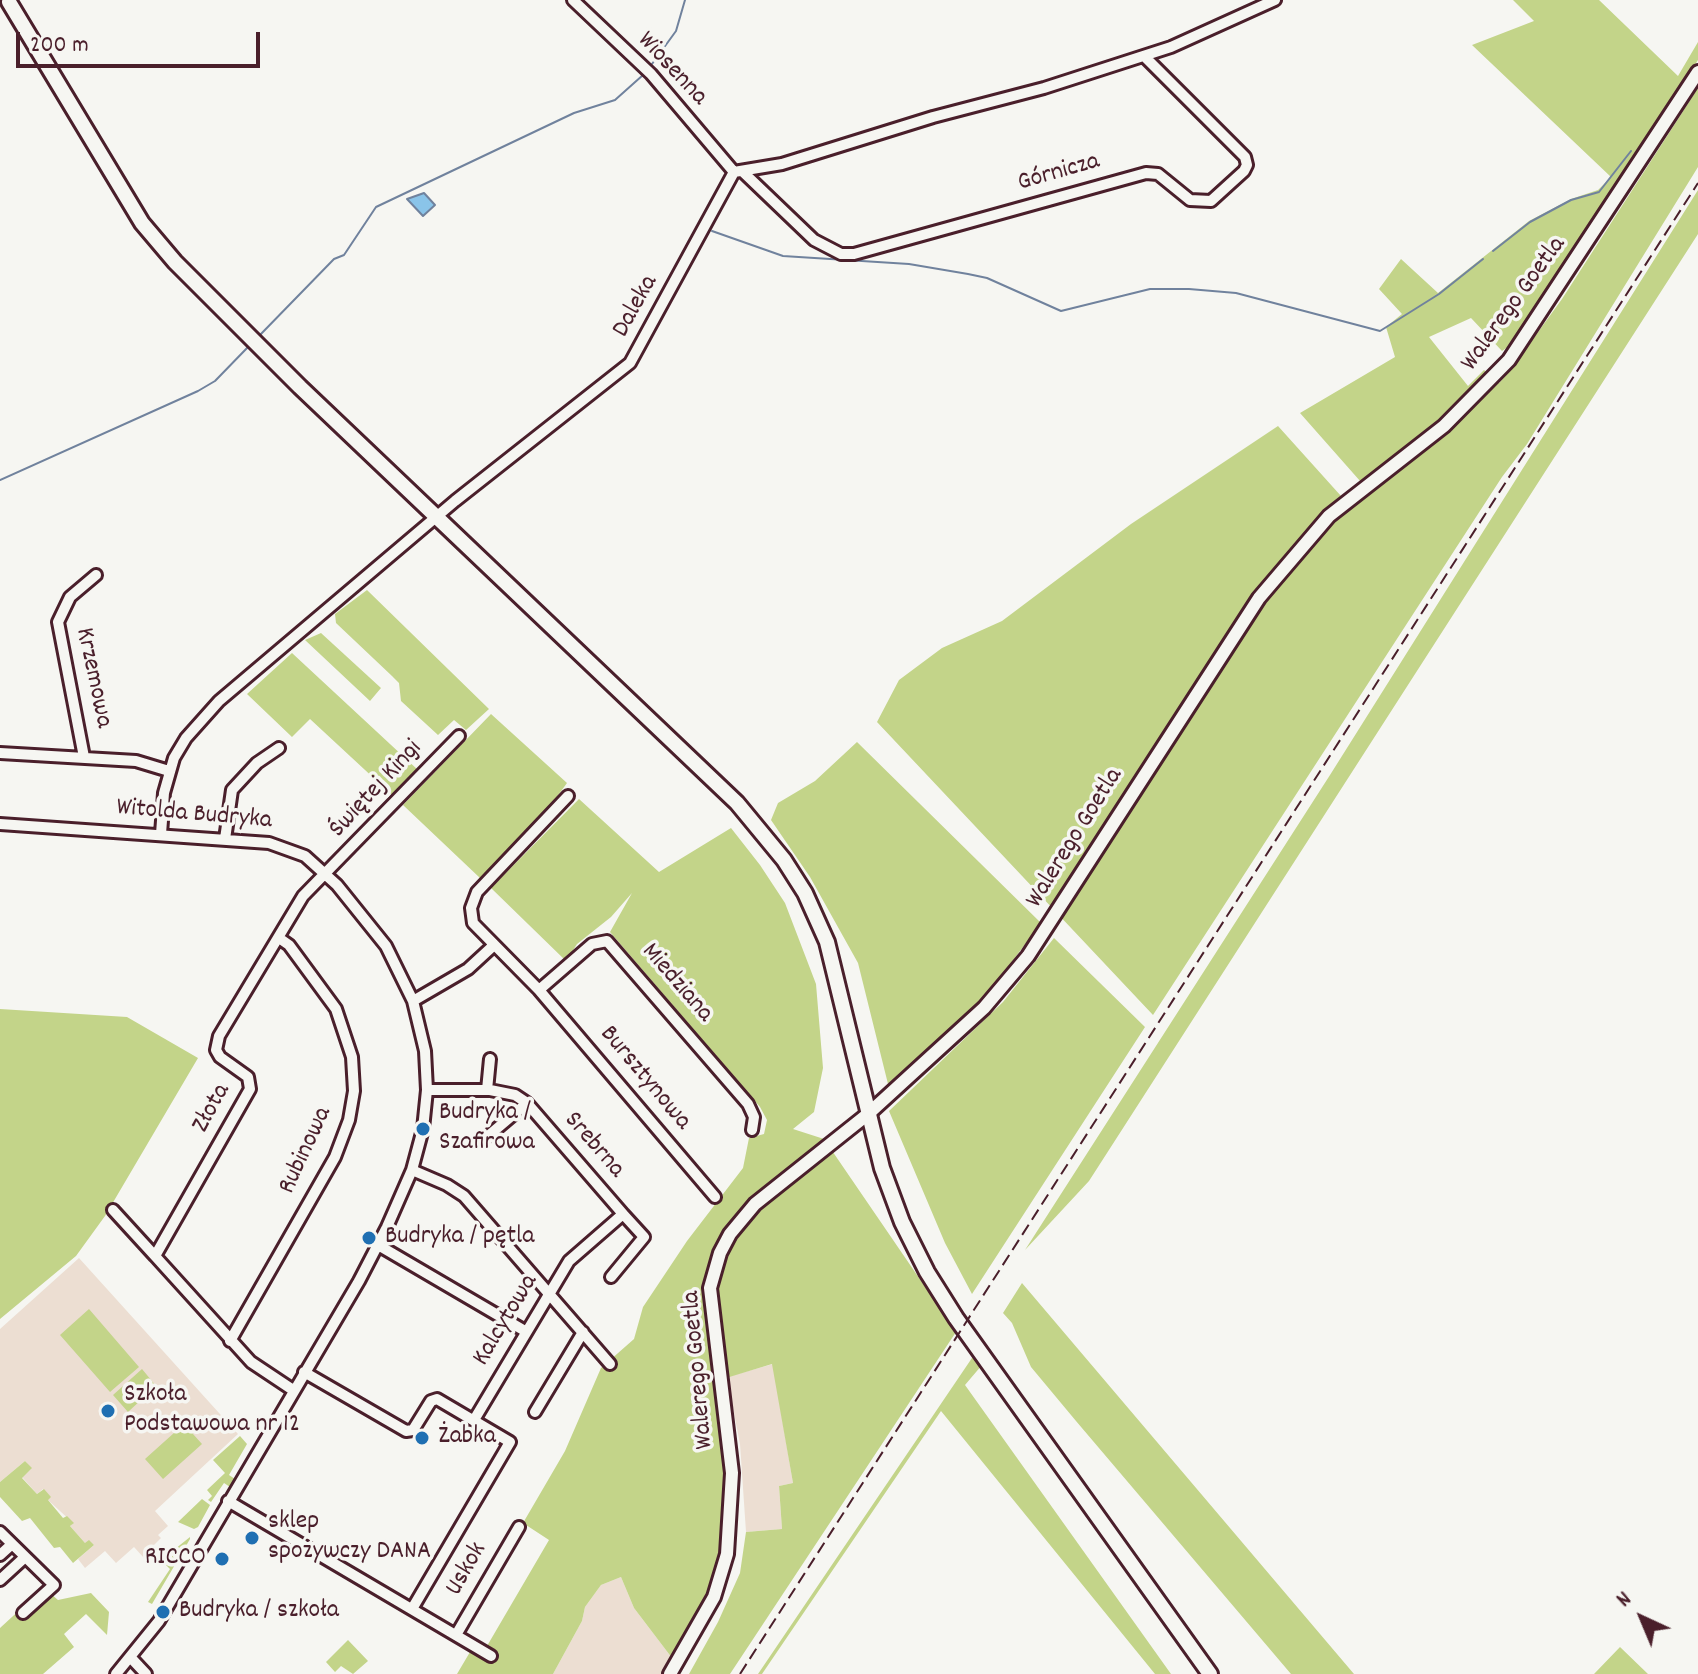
<!DOCTYPE html>
<meta charset="utf-8">
<style>
body{margin:0}
#map{position:relative;width:1698px;height:1674px;overflow:hidden;background:#f6f6f2;font-family:Dekko,sans-serif}
canvas{display:block}
.north{position:absolute;left:1602px;top:1578px;width:80px;height:80px;-webkit-text-stroke:6px #f6f6f2;paint-order:stroke;rotate:316deg;font-size:22px;font-weight:700;line-height:32px;text-align:center;color:#4a1f2b}
.north::after{content:'';display:block;margin:auto;width:28px;height:36px;background:#4a1f2b;clip-path:polygon(50% 0,100% 100%,50% 72%,0 100%)}
.scale{position:absolute;left:16px;top:32px;width:244px;height:36px;box-sizing:border-box;border:4px solid #4a1f2b;border-top:0;padding-left:10px;font-size:24px;line-height:28px;white-space:nowrap;color:#4a1f2b;-webkit-text-stroke:6px #f6f6f2;paint-order:stroke}
</style>
<div id="map">
<canvas width="1698" height="1674"></canvas>
<div class="north">N</div>
<div class="scale">200 m</div>
</div>
<script>
const c = document.querySelector('canvas').getContext('2d');
c.lineJoin = 'round';
function fillPath(path, color) { c.fillStyle = color; c.fill(path, 'evenodd'); }
const poly = rows => new Path2D(rows.map(r => 'M' + r).join(''));
function trace(path, color, width, dash) { c.strokeStyle = color; c.lineWidth = width; c.lineCap = dash ? 'butt' : 'round'; c.setLineDash(dash || []); c.stroke(path); }
function label(font, color, halo, rows, align = 'center') {
  c.font = font + ' Dekko,sans-serif'; c.lineWidth = 7; c.setLineDash([]); c.textBaseline = 'middle'; c.strokeStyle = halo; c.fillStyle = color; for (const [text, x, y, turn = 0] of rows) {
    c.save(); c.translate(x, y); c.rotate((+turn || 0) * Math.PI / 180); c.textAlign = isNaN(turn) ? turn : align; if (halo) c.strokeText(text, 0, 0); c.fillText(text, 0, 0); c.restore();
  }
}
const built = poly([
 [79,1258,238,1434,155,1511,168,1526,158,1535,161,1538,153,1546,155,1549,144,1558,134,1547,116,1563,105,1551,85,1568,78,1559,94,1545,85,1543,70,1526,73,1523,48,1500,43,1489,37,1494,22,1477,31,1469,25,1461,0,1482,0,1329],
 [773,1364,793,1483,779,1486,782,1529,746,1532,740,1444,727,1377],
 [621,1577,634,1608,672,1658,661,1674,553,1674,582,1621,585,1607,601,1585]
]);
const green = poly([
 [1513,0,1599,0,1678,76,1698,42,1698,60,1515,342,1502,351,1471,318,1429,337,1468,386,1484,370,1499,383,1509,372,1562,299,1698,88,1698,167,1527,444,1502,477,1153,1015,877,722,899,680,942,648,1002,621,1131,524,1278,426,1350,506,1368,490,1300,413,1395,357,1386,327,1402,314,1379,289,1401,259,1438,293,1529,221,1571,199,1598,190,1611,177,1472,45,1534,21],
 [1698,190,1698,234,1089,1181,1025,1250,1330,775],
 [367,590,489,709,466,730,454,720,438,735,401,701,399,683,392,676,336,623,335,614],
 [321,633,381,688,370,701,305,640],
 [292,653,418,770,392,795,310,719,292,737,247,694],
 [491,714,567,783,551,805,480,878,403,805],
 [857,742,1041,923,987,995,888,1084,858,963,810,877,771,820,778,803,815,781],
 [579,799,659,872,731,828,760,865,785,903,816,984,823,1068,814,1112,793,1129,824,1139,956,1332,730,1674,689,1674,718,1622,740,1573,746,1532,782,1529,779,1486,793,1483,772,1364,713,1382,729,1481,717,1576,692,1629,672,1658,634,1608,621,1577,601,1585,585,1607,582,1621,553,1674,457,1674,470,1652,480,1658,549,1540,523,1523,565,1451,601,1368,634,1339,643,1307,687,1241,743,1168,749,1138,764,1134,767,1120,760,1107,610,932,632,893,611,917,577,944,566,961,491,888],
 [1054,938,1145,1027,972,1294,945,1243,889,1111,1003,1002],
 [0,1009,127,1017,198,1058,105,1216,76,1256,0,1319],
 [1022,1283,1354,1674,1291,1674,1076,1421,1031,1367,1012,1323,1003,1313],
 [89,1309,139,1367,110,1392,60,1335],
 [974,1355,982,1365,965,1385,1171,1674,1155,1674,941,1411,762,1674,758,1674],
 [142,1369,156,1386,128,1412,113,1395],
 [184,1424,202,1444,163,1479,145,1459],
 [240,1436,247,1444,229,1475,235,1479,230,1487,224,1483,211,1502,208,1500,212,1496,207,1490,225,1473,213,1460],
 [25,1461,32,1468,22,1478,37,1494,44,1489,51,1497,48,1500,63,1518,67,1516,74,1523,70,1526,85,1543,89,1540,94,1545,73,1563,60,1547,54,1548,30,1518,22,1521,0,1497,0,1482],
 [202,1499,210,1505,198,1527,194,1529,178,1522],
 [190,1537,190,1539,152,1604,148,1602,170,1569,164,1563,165,1557],
 [49,1583,51,1594,58,1600,91,1593,109,1612,107,1635,86,1614,64,1634,74,1647,43,1674,0,1674,0,1628],
 [348,1640,368,1661,353,1674,341,1666,335,1672,326,1662],
 [1620,1647,1648,1674,1594,1674]
]);
const water = poly([
 [424,193,435,205,423,216,407,199,424,193]
]);
const stream = poly([
 [652,64,676,31,685,0],
 [712,231,783,256,909,264,968,274,987,278,1061,311,1150,289,1189,289,1236,293,1380,331,1439,294,1483,259],
 [1493,251,1530,222,1571,200,1599,192,1631,151],
 [259,336,334,259,344,255,376,207,574,113,615,100,643,75],
 [0,480,198,391,215,381,249,346]
]);
const minor = poly([
 [573,0,651,74,734,172],
 [742,171,814,240,841,254,854,254,1146,173,1158,174,1190,200,1211,201,1244,171,1247,165,1245,157,1144,56],
 [0,753,136,761,169,771],
 [84,757,58,622,70,597,96,575],
 [568,796,477,892,471,908,473,923,539,990,715,1197],
 [0,824,269,843,305,856,337,885,386,946,413,1001,425,1051,427,1090,423,1129,412,1170,387,1227,359,1281,159,1621,116,1674],
 [161,834,164,793,174,758,186,738,219,701,455,501,630,363,734,172,782,164,933,117,1044,88,1171,47,1275,0],
 [225,839,232,790,257,763,279,748],
 [539,990,592,944,607,941,748,1104,754,1117,752,1130],
 [413,1001,468,969,493,946],
 [427,1090,490,1090,515,1095,527,1103,623,1214,569,1261,474,1420],
 [487,1090,490,1059],
 [488,1136,527,1103],
 [412,1170,447,1185,464,1196,610,1364],
 [113,1210,155,1256,250,1089,248,1077,220,1057,216,1050,219,1036,303,896,459,736],
 [378,1245,525,1331],
 [155,1256,251,1362,293,1390],
 [611,1277,644,1237,623,1214],
 [230,1341,335,1157,349,1120,354,1091,352,1057,336,1009,289,945,279,938],
 [304,1372,406,1431,413,1430,431,1401,437,1399,510,1442,412,1609],
 [535,1412,583,1332],
 [228,1501,491,1656],
 [0,1532,54,1585,23,1613],
 [0,1555,11,1545],
 [0,1580,24,1558],
 [456,1635,519,1527],
 [132,1659,146,1674]
]);
const tertiary = poly([
 [670,1674,714,1597,727,1554,732,1473,710,1288,720,1253,730,1234,755,1204,868,1114,984,1008,1028,956,1259,598,1329,516,1444,426,1509,360,1698,72]
]);
const secondary = poly([
 [9,2,142,223,175,262,300,387,737,803,784,860,805,893,827,942,882,1168,902,1222,927,1272,956,1318,1210,1674]
]);
const rail = poly([
 [740,1674,1698,183]
]);
const markers = [
 [423,1129,8,"#1f6fb2"],
 [369,1238,8,"#1f6fb2"],
 [108,1411,8,"#1f6fb2"],
 [422,1438,8,"#1f6fb2"],
 [252,1538,8,"#1f6fb2"],
 [222,1559,8,"#1f6fb2"],
 [163,1612,8,"#1f6fb2"]
];
const streetNames = [
 ["Wiosenna",671,70,47],
 ["Górnicza",1059,174,-16],
 ["Walerego Goetla",1515,305,-54],
 ["Daleka",637,307,-61],
 ["Krzemowa",92,678,78],
 ["Świętej Kingi",377,790,-47],
 ["Witolda Budryka",194,816,5],
 ["Walerego Goetla",1076,839,-58],
 ["Miedziana",676,984,49],
 ["Bursztynowa",644,1079,50],
 ["Złota",213,1109,-61],
 ["Srebrna",593,1146,49],
 ["Rubinowa",307,1151,-65],
 ["Kalcytowa",507,1321,-59],
 ["Walerego Goetla",700,1370,-95],
 ["Uskok",468,1570,-60]
];
const poiNames = [
 ["Budryka /",439,1114],
 ["Szafirowa",439,1144],
 ["Budryka / pętla",385,1238],
 ["Szkoła",124,1396],
 ["Podstawowa nr 12",124,1426],
 ["Żabka",438,1438],
 ["sklep",268,1523],
 ["spożywczy DANA",268,1553],
 ["RICCO",206,1559,"right"],
 ["Budryka / szkoła",179,1612]
];
fillPath(built, '#ecded2');
fillPath(green, '#c3d489');
fillPath(water, '#8ac4e9');
trace(water, '#70829d', 2);
trace(stream, '#70829d', 2);
trace(minor, '#4a1f2b', 16);
trace(tertiary, '#4a1f2b', 18);
trace(secondary, '#4a1f2b', 20);
trace(minor, '#f6f6f2', 10);
trace(tertiary, '#f6f6f2', 12);
trace(secondary, '#f6f6f2', 14);
trace(rail, '#4a1f2b', 2, [12, 6]);
for (const [x, y, r, color] of markers) { const dot = new Path2D(); dot.arc(x, y, r, 0, 2 * Math.PI); c.fillStyle = color; c.fill(dot); trace(dot, '#f6f6f2', 3); }
label('26px', '#4a1f2b', '#f6f6f2', streetNames);
label('26px', '#4a1f2b', '#f6f6f2', poiNames, 'left');
</script>
